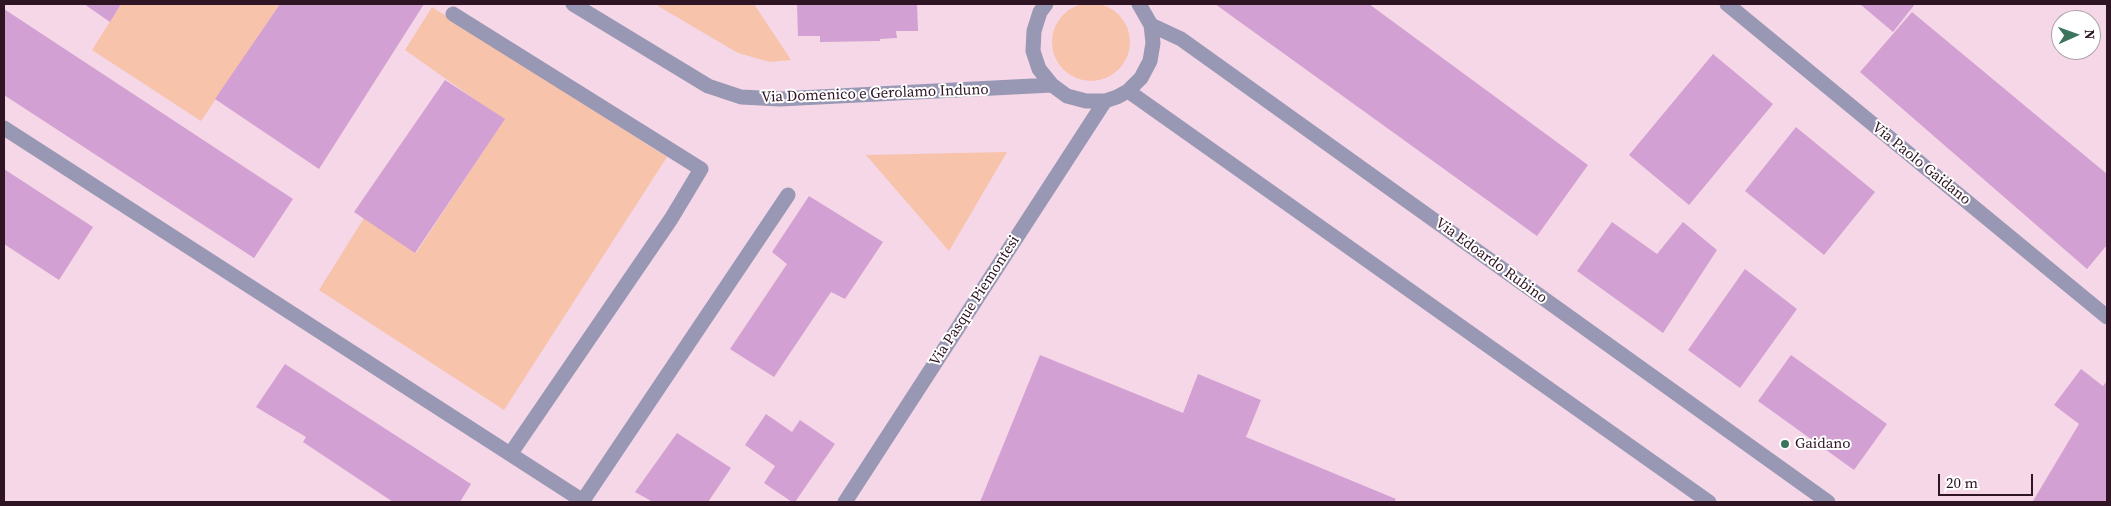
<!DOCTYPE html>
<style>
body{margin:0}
#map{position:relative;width:2111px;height:506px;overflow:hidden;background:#f6d7e7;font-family:"Source Serif 4",serif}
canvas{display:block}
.frame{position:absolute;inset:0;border:5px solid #2f1524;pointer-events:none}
.north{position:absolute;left:2051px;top:10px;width:50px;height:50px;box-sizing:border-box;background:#fff;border:1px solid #aca1a7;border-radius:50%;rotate:88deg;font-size:14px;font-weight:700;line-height:20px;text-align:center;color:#2f1524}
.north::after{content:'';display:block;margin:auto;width:18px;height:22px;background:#3b755e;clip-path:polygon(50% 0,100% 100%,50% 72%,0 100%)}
.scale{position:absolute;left:1938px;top:474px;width:95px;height:22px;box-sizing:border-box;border:2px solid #2f1524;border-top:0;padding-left:6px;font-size:15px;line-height:18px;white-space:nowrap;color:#2f1524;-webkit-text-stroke:4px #fff;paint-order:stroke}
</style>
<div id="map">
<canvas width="2111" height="506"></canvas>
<div class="frame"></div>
<div class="north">N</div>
<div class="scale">20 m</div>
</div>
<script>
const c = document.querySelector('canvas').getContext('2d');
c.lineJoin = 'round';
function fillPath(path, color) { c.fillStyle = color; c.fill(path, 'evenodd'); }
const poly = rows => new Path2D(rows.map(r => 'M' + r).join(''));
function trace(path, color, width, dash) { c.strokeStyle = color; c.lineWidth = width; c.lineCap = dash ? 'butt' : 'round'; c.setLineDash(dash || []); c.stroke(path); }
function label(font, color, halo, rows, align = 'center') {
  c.font = font + ' "Source Serif 4",serif'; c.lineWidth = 4; c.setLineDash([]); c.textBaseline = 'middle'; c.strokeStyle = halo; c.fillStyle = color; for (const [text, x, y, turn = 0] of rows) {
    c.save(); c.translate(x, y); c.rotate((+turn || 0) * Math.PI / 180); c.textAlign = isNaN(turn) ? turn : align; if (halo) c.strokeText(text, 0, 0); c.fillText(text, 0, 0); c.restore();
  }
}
const green = poly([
 '1052 42a39 39 0 1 1 78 0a39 39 0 1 1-78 0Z',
 [121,4,280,4,201,121,92,50],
 [659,4,754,4,791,60,770,62,738,53,658,6],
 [432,7,667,157,504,410,319,290,364,218,416,253,504,120,405,50],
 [1007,152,949,251,866,155]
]);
const building = poly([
 [84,4,121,4,110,22],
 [280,4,424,4,319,169,215,99],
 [797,4,917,4,918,31,896,31,897,38,880,39,880,41,820,42,820,36,798,36],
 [1215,4,1369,4,1588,165,1537,236],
 [1860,4,1915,4,1893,32],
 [4,9,293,199,254,258,4,95],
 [1912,12,2107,174,2107,245,2087,269,1860,72],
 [1713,54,1773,104,1689,205,1629,155],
 [445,80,505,119,415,253,354,212],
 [1796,127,1875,192,1824,255,1745,191],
 [4,169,93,227,59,280,4,244],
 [809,196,883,242,845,299,831,292,774,377,730,349,787,264,772,252],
 [1612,222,1657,254,1683,222,1717,250,1663,333,1577,271],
 [1745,269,1797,309,1740,388,1688,350],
 [1040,355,1183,413,1198,374,1261,400,1246,437,1396,499,1394,502,980,502],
 [1791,355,1887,424,1854,470,1758,401],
 [285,364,471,484,460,502,393,502,303,442,306,437,256,407],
 [2081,369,2103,386,2107,381,2107,501,2036,502,2033,501,2079,424,2054,405],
 [766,414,792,432,800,420,835,444,795,502,792,502,764,483,775,466,745,445],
 [677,433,731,468,708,502,653,502,635,492]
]);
const minor = poly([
 [573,4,708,86,741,97,780,99,1052,85],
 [1046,4,1040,12,1034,31,1033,51,1039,69,1052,85,1067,96,1086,101,1105,101,1117,97,1128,91,1141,78,1150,61,1153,43,1151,25,1139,4],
 [1727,4,2107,317],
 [453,14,701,169,671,219,511,453],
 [1151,25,1181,39,1828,502],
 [1128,91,1709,502],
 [4,128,583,501],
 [582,502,788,195],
 [845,502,1105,101]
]);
const markers = [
 [1785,444,5,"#3b755e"]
];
const streetNames = [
 ["Via Domenico e Gerolamo Induno",875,94,-2],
 ["Via Paolo Gaidano",1921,164,39],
 ["Via Edoardo Rubino",1491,261,36],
 ["Via Pasque Piemontesi",975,301,-57]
];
const poiNames = [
 ["Gaidano",1795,444]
];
fillPath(green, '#f7c3ab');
fillPath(building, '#d2a0d2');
trace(minor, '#9998b4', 15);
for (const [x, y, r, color] of markers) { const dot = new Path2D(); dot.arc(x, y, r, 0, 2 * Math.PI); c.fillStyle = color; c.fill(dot); trace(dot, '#fff', 2); }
label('15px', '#2f1524', '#fff', streetNames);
label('15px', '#2f1524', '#fff', poiNames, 'left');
</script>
